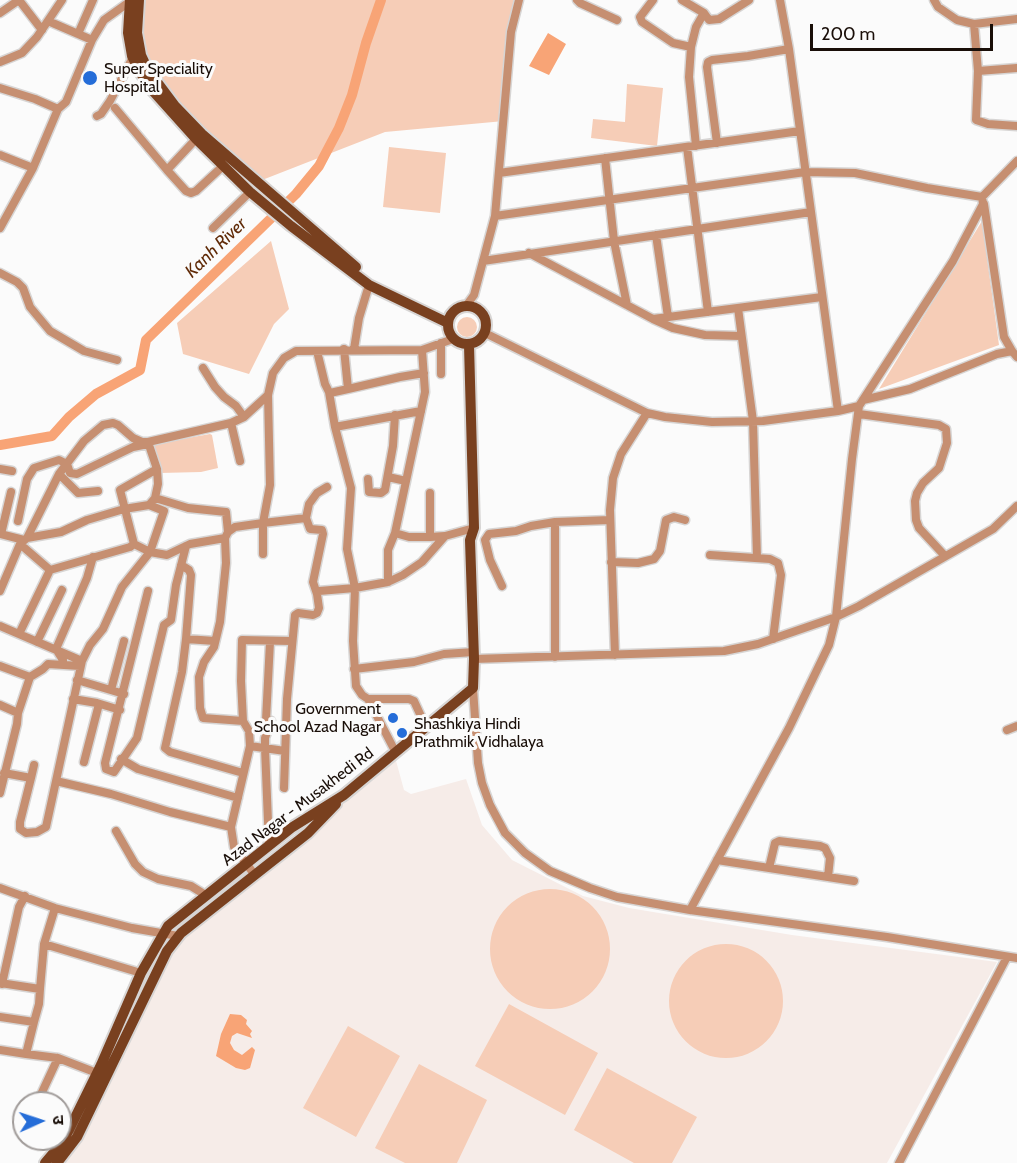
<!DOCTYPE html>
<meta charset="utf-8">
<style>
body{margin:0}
#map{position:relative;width:1017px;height:1163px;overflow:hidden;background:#fbfbfb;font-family:Cabin,"Noto Sans Devanagari",sans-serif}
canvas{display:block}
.north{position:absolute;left:12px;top:1091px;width:60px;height:60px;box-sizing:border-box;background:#fbfbfb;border:2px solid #a19c9a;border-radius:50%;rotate:87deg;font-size:16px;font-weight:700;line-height:24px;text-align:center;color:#190e08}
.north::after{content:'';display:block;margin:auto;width:21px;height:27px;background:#256dd8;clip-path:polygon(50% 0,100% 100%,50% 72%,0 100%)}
.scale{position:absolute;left:810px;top:24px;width:183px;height:27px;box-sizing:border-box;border:3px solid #190e08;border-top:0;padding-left:8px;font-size:18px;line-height:21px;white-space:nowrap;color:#190e08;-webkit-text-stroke:4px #fbfbfb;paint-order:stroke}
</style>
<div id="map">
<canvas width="1017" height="1163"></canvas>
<div class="north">उ</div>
<div class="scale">200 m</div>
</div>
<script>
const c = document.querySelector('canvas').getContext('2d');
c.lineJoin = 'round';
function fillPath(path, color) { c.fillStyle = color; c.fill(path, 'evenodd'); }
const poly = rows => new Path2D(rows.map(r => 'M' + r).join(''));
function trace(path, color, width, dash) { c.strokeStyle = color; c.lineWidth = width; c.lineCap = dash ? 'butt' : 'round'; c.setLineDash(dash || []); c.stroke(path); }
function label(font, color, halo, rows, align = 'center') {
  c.font = font + ' Cabin,sans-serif'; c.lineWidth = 6; c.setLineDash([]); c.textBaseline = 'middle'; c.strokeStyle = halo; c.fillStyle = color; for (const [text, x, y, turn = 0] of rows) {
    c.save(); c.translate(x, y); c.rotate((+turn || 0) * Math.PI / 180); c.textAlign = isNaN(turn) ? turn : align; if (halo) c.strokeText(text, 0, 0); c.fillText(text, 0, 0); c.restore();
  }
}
const built = poly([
 [395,757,404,790,411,794,466,779,482,825,512,860,583,896,629,908,792,935,997,962,887,1163,63,1163,173,933]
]);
const green = poly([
 [139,0,519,0,504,121,385,132,257,182,202,134,148,70,137,33],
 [627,84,663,88,657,146,591,138,593,119,625,122],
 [389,147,446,153,440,213,383,207],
 [982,221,999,345,879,389],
 [271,241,289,309,274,324,249,374,183,354,177,323],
 '457 327a10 10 0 1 1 20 0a10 10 0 1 1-20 0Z',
 [210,434,212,435,218,468,201,472,160,473,154,444],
 '490 949a60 60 0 1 1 120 0a60 60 0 1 1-120 0Z',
 '669 1001a57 57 0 1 1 114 0a57 57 0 1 1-114 0Z',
 [509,1004,598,1053,565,1115,475,1066],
 [348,1026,400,1056,356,1137,303,1108],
 [419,1064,487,1100,457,1163,405,1163,375,1148],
 [607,1068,697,1117,672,1163,634,1163,574,1130]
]);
const water = poly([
 [548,33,566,44,549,75,529,66],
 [230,1014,241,1015,247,1020,246,1024,252,1031,250,1034,252,1038,237,1033,232,1036,230,1043,234,1050,242,1055,252,1047,255,1050,250,1068,245,1070,236,1068,216,1056,221,1034]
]);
const river = poly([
 [0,445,52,436,69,417,96,394,140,370,146,340,296,194,319,166,339,128,352,95,366,43,381,0]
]);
const minor = poly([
 [19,0,42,30],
 [577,0,580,3,617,20],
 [653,0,640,17,642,22,673,43,691,47,689,77,696,146],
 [682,0,704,13,709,20,719,19,749,0],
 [780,0,789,49,838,411],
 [934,0,938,7,957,20,974,24,1017,19],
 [0,13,19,0],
 [48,21,92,40],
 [974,24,978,71,1017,68],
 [78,34,93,0],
 [691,47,696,27,704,13],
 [0,62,22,53,37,37,62,0],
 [978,71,976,120,988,124,1017,126],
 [0,88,35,99,58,109,33,168,0,228],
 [115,108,167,170],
 [58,109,66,102,92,40,104,20,132,0],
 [97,116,101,114,110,101,133,57],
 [196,139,167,170,186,191,191,193,196,191,223,166],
 [717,143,707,67,708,62,712,60,748,56,789,49],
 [687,147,708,312],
 [0,155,33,168],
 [605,158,614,241,627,305],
 [499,173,800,131],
 [984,204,1004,337,1012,351,1017,357],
 [495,216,805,172,855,173,927,188,982,197],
 [213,228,250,192],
 [656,235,668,317],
 [529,253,653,319,822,297],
 [483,261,811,212],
 [0,273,17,282,23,288,30,307,50,331,84,351,117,360],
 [466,306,474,295,495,216,511,32,519,0],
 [738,308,753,421,757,558],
 [653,319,673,328,705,335,741,336],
 [485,333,647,413,665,417,712,422,763,421,838,411,859,406],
 [344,349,348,389,400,377,424,373],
 [354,349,359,318,369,285],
 [203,368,215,387,224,397,236,406,244,417],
 [441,374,441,343],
 [330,393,348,389],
 [863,400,910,389,997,354,1012,351],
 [859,414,939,425,946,429,947,443,939,468,923,483,917,493,915,501,916,520,919,528,945,556],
 [231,423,240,461],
 [335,427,421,411],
 [0,469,12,471],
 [59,474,78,493,98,491],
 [388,477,406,481],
 [368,479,369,492,381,493,385,490,393,446,395,415],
 [430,493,430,537,445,536],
 [155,498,188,508,226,512,228,532],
 [18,521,27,479,34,468,59,460,67,464,70,473,77,474,133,447,148,444],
 [395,533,409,537,430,537],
 [0,534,24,540],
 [1,534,11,492],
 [27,538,61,532,87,520,124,509,149,505,155,498,158,484,157,469,148,442],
 [225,538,228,532,235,527,263,523,270,485,268,395,273,373,284,358,296,351,422,350,453,339],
 [20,544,50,570,130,547,134,544,150,552,164,511,149,505],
 [134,544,120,490,157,469],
 [263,554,263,523,306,518],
 [710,555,770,559,778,563,781,575,773,639],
 [611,562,638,563,654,559,660,551,666,520,674,517,685,520],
 [181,565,189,570,191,575,186,639,182,672,165,748,170,752,243,773],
 [388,582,388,550,395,533,425,392,422,350],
 [502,586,490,560,485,540,489,534,516,531,531,526,555,522,610,520],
 [0,591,20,544,27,538,59,474,84,441,103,425,113,423,118,425,133,438,142,442,148,442,231,423,244,417,268,395],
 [148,591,105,763,106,769,114,772,137,738,164,625,171,620,176,585,186,546],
 [317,594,313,582,323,534,322,530,310,529,306,518,309,504,317,493,327,487],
 [0,626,82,661,90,645,103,629,122,587,150,552,167,555,190,544,225,538,226,563,220,622,214,647,204,662,199,677,200,708,203,718,243,721,249,731,250,746,231,827,234,847,254,874],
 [19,634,50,570],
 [186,639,215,641],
 [37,642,62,590],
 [615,655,610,510,613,478,621,454,647,413],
 [555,657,555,522],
 [474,659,724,651,758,644,836,617,859,606,993,529,1017,506],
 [82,661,56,781,111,794,170,812,231,827],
 [63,664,63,660,56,649,87,578,93,557],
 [0,666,30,677,43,669,48,664,80,666],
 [354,669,414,662,444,654,474,652],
 [77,680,124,694],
 [473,688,478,763,482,783,490,805,505,833,525,853,550,871,590,888,617,897,690,910,887,937,1017,958],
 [111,690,124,641],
 [73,699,97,703,120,710],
 [368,699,395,751],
 [0,705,18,713],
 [243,721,241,681,242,640,291,641],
 [426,727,414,701,409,699,368,699,362,695,356,686,353,641,355,588,388,582,403,575,422,562,445,536,474,528],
 [1007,730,1017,726],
 [250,746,285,751],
 [121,759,138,769,238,798],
 [84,762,99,704],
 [4,773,31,778,34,765],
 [31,778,20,822,20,829,26,833,37,832,46,827,56,781],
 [284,788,287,699,295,615,298,613,313,615,317,613,319,608,317,594,319,591,355,588,347,549,351,488,335,427,329,392,325,384,317,351],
 [0,793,17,724,18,713,30,677],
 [116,831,135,864,143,872,158,879,191,886,207,896],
 [269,846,265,748,265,738,271,721,266,720,270,642],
 [717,860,854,881],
 [769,868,775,843,779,841,820,846,825,848,830,858,828,877],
 [0,888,55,908,132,928,178,936],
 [690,910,789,728,829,645,836,617,852,459,859,406,953,261,983,204,982,197,1017,161],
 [44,944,55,908],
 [0,983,40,989,44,944,141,973],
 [2,984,19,907,25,896],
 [0,1017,34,1022,39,1004,40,989],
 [0,1050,26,1054,34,1022],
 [26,1054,58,1058,97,1073],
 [37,1103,58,1058],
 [23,1132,24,1129],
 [899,1163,1007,957]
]);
const major = poly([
 [130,0,128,33,132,56,140,72,152,90,196,139,250,192,291,226,369,285,448,323],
 [139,0,137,33,141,55,148,70,175,106,202,134,356,267],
 '448 325a19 19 0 1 1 38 0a19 19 0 1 1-38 0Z',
 [45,1163,61,1144,69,1130,101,1065,141,973,168,926,291,828,344,795,473,688,474,659,470,540,474,528,469,345],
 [57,1163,77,1137,167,951,181,933,308,833,336,804]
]);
const markers = [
 [90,78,8,"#256dd8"],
 [393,718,6,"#256dd8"],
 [402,733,6,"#256dd8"]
];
const poiNames = [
 ["Super Speciality",104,69],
 ["Hospital",104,87],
 ["Government",381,709,"right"],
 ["School Azad Nagar",381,727,"right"],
 ["Shashkiya Hindi",414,724],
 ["Prathmik Vidhalaya",414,742]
];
const streetNames = [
 ["Azad Nagar - Musakhedi Rd",298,807,-37]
];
const waterNames = [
 ["Kanh River",216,248,-44]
];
fillPath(built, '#f6ece8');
fillPath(green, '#f6cdb7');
fillPath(water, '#f8a476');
trace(river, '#f8a476', 10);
trace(minor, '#d7d5d4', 11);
trace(major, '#d7d5d4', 14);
trace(minor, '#c68f71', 8);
trace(major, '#79401f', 10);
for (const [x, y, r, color] of markers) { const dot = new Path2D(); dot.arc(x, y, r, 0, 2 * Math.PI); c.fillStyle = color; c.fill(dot); trace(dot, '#fbfbfb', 2); }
label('16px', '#190e08', '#fbfbfb', poiNames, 'left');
label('16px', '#190e08', '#fbfbfb', streetNames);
label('italic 18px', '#602b08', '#fbfbfb', waterNames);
</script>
